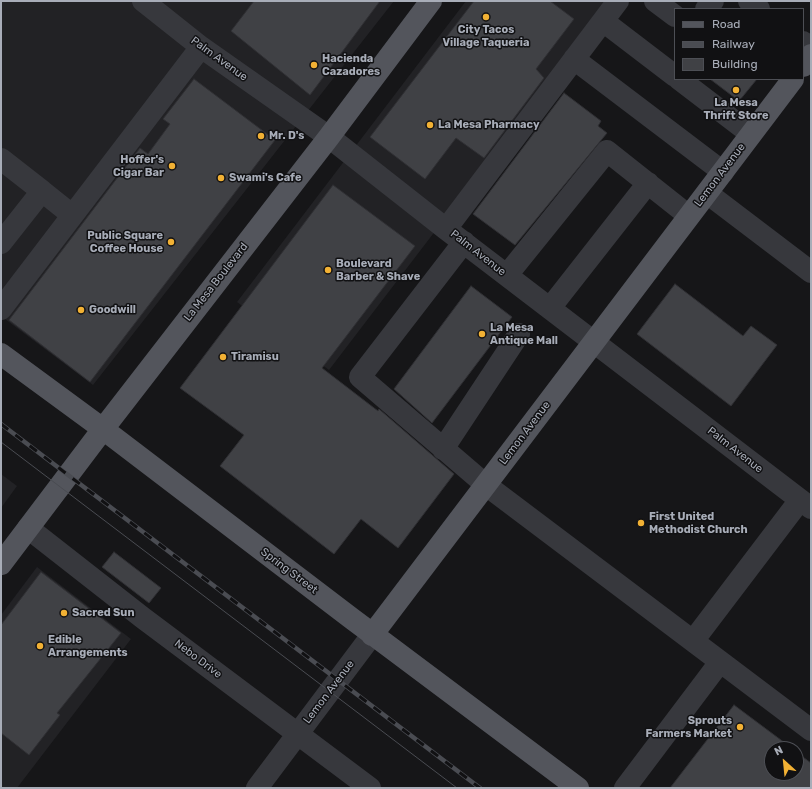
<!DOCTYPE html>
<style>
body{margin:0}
#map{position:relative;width:812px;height:789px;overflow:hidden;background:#161618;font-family:Rubik,sans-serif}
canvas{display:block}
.frame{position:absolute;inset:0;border:2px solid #a8adb8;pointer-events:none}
.legend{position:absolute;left:674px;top:8px;width:130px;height:72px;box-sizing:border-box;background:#111113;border:1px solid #4d4f55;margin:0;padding:5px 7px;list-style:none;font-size:12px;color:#a8adb8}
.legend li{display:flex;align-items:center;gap:8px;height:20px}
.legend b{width:20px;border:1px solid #4d4f55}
.north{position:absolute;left:764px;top:741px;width:40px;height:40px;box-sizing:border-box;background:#111113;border:1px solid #4d4f55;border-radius:50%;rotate:333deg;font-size:11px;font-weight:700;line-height:16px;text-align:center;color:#a8adb8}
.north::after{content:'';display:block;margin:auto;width:14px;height:18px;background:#f2b134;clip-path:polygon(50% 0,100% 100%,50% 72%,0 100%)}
</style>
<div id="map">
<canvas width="812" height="789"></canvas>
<div class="frame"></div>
<ul class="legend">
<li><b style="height:5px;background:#53555c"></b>Road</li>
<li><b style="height:5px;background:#4a4c52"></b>Railway</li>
<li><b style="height:11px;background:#404145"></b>Building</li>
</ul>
<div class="north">N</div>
</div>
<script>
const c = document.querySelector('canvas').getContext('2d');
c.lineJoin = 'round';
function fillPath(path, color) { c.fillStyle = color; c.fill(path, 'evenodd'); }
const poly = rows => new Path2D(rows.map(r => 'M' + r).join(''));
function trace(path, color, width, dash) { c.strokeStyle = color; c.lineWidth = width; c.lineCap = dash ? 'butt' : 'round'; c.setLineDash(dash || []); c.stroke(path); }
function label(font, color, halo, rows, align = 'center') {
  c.font = font + ' Rubik,sans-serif'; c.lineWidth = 3; c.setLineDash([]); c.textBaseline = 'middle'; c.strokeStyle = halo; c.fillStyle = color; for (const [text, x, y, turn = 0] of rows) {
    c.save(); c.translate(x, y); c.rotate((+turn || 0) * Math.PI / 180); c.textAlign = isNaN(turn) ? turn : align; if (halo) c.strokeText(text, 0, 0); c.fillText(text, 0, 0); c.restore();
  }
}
const built = poly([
 [1,1,394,1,93,385,1,316],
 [466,1,611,1,329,370,237,302],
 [1,474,17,486,1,508],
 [37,567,131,639,17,788,1,788,1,615]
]);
const building = poly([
 [254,1,380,1,310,95,231,31,254,1],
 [474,1,550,1,574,19,536,69,544,78,484,158,456,138,425,179,370,137,474,1],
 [194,79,275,140,90,382,9,320,140,148,148,154,170,124,163,119,194,79],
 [710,79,757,79,739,101,710,79],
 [564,93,601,121,598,126,607,133,515,245,473,214,564,93],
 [333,185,415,246,322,368,378,411,379,409,454,474,398,548,361,519,334,554,220,466,244,435,180,388,333,185],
 [675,284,743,336,751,326,777,345,731,406,637,334,675,284],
 [471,286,512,317,432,423,394,389,471,286],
 [114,552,161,588,149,603,102,567,114,552],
 [41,572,121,633,57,713,60,715,29,755,1,733,1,625,41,572],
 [734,705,793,749,772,749,772,773,796,773,796,752,811,763,811,788,670,788,734,705]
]);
const minor = poly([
 [143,1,201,47,329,137,446,229,811,508],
 [655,1,675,16],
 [749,1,759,9],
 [706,9,713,1],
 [603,21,675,76],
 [803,42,811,48],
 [574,59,723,172],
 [679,79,751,134],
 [1,159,42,191,1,243],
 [42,191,72,215],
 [707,193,811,272],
 [446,229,618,1],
 [464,242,360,377,486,485,811,730],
 [507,275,607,151,689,216],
 [550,308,648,183],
 [1,309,201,47],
 [443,449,519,334],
 [28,528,143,618,370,788],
 [693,641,800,500],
 [257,788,372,635],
 [625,788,720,662]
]);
const major = poly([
 [803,66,811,55],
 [1,354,103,429,351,618,578,788],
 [1,564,103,429,329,137,431,1],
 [372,635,793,79]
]);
const tram = poly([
 [1,442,457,788]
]);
const rail = poly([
 [1,424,480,788]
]);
const markers = [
 [486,17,4,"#f2b134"],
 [314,65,4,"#f2b134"],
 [736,90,4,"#f2b134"],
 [430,125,4,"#f2b134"],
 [261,136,4,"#f2b134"],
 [172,166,4,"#f2b134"],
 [221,178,4,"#f2b134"],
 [171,242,4,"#f2b134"],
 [328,270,4,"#f2b134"],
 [81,310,4,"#f2b134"],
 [482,334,4,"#f2b134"],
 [223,357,4,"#f2b134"],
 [641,523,4,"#f2b134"],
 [64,613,4,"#f2b134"],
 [40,646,4,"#f2b134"],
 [740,727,4,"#f2b134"]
];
const poiNames = [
 ["City Tacos",486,30,"center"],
 ["Village Taqueria",486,43,"center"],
 ["Hacienda",322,59],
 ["Cazadores",322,72],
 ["La Mesa",736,103,"center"],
 ["Thrift Store",736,116,"center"],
 ["La Mesa Pharmacy",438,125],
 ["Mr. D's",269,136],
 ["Hoffer's",164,160,"right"],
 ["Cigar Bar",164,173,"right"],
 ["Swami's Cafe",229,178],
 ["Public Square",163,236,"right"],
 ["Coffee House",163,249,"right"],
 ["Boulevard",336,264],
 ["Barber & Shave",336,277],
 ["Goodwill",89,310],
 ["La Mesa",490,328],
 ["Antique Mall",490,341],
 ["Tiramisu",231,357],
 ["First United",649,517],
 ["Methodist Church",649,530],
 ["Sacred Sun",72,613],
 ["Edible",48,640],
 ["Arrangements",48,653],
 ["Sprouts",732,721,"right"],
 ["Farmers Market",732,734,"right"]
];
const streetNames = [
 ["Palm Avenue",219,59,36],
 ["Lemon Avenue",720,175,-53],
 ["Palm Avenue",478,253,38],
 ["La Mesa Boulevard",216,282,-52],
 ["Lemon Avenue",525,433,-53],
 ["Palm Avenue",735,450,38],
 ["Spring Street",289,571,37],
 ["Nebo Drive",198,659,37],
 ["Lemon Avenue",329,692,-53]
];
fillPath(built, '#222225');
fillPath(building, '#404145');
trace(building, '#303034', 1);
trace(minor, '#37383d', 22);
trace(major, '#53555c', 22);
trace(tram, '#4a4c52', 1);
trace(rail, '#4a4c52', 4.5);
trace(rail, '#111113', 3, [9]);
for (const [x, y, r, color] of markers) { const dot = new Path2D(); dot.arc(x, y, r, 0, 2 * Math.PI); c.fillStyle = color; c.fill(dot); trace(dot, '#111113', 1.5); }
label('bold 11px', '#a8adb8', '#111113', poiNames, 'left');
label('11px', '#a8adb8', '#111113', streetNames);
</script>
